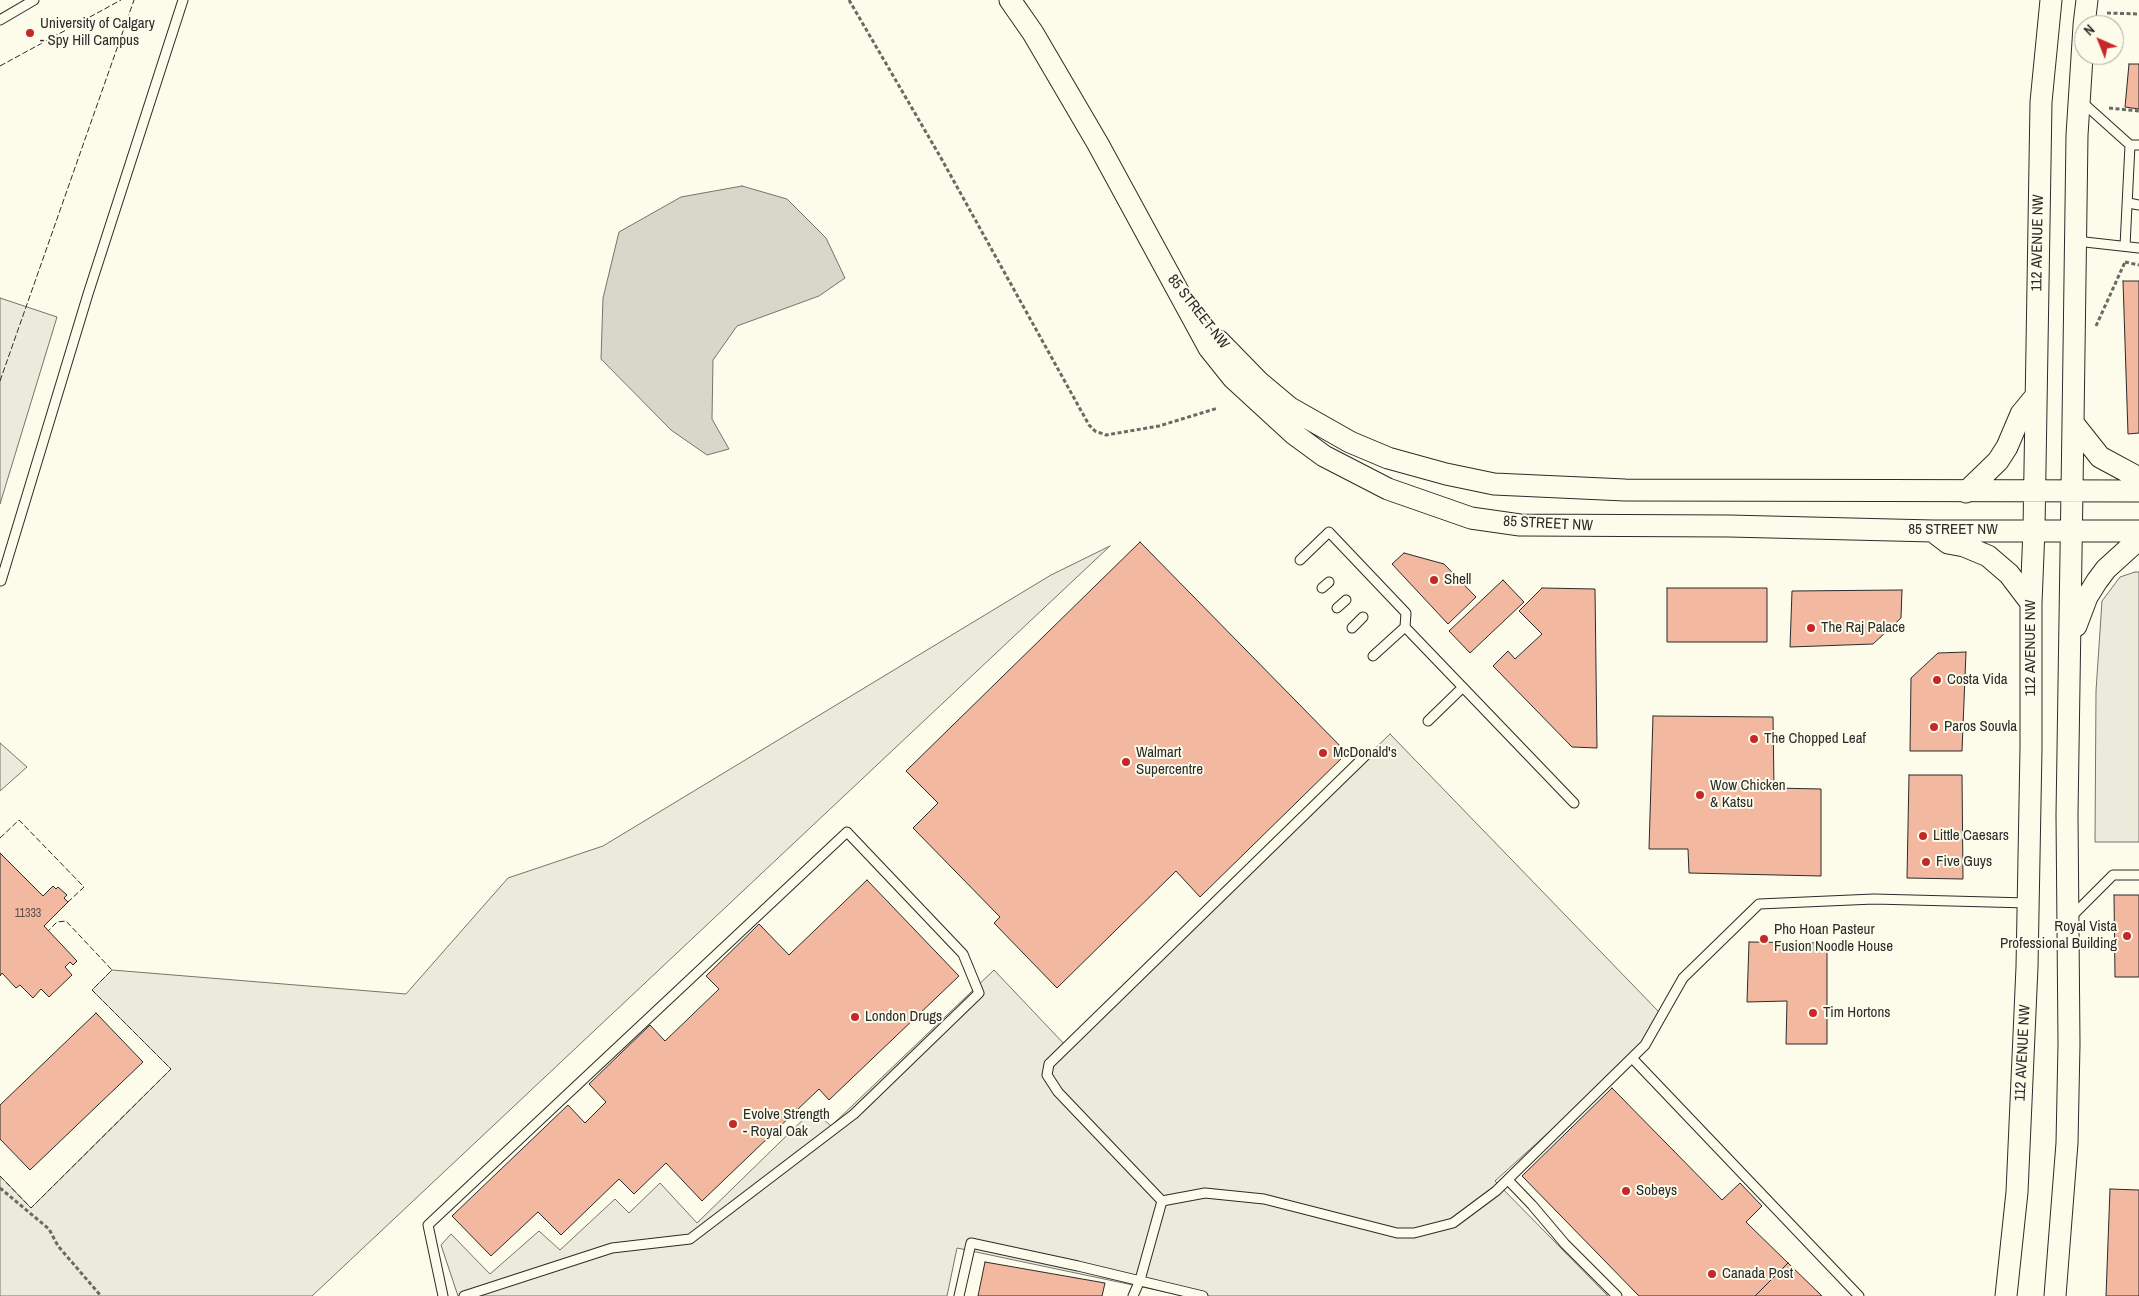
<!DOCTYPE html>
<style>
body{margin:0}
#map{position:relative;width:2139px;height:1296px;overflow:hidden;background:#fdfbea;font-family:"Archivo Narrow",sans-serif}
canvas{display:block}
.north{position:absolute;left:2074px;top:15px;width:50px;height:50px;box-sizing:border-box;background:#fdfbea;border:1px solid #a9a89e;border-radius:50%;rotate:316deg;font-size:14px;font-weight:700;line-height:20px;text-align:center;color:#2b2b2b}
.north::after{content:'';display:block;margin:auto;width:18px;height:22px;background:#c62828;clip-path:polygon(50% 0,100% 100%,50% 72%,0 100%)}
</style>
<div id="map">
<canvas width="2139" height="1296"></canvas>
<div class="north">N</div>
</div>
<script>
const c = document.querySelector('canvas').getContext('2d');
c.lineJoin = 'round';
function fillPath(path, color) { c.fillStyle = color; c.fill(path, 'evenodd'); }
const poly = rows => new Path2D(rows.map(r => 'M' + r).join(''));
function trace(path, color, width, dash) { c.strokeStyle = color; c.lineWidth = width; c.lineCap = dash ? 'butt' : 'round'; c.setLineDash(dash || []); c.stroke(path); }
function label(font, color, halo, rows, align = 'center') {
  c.font = font + ' "Archivo Narrow",sans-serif'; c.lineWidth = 4; c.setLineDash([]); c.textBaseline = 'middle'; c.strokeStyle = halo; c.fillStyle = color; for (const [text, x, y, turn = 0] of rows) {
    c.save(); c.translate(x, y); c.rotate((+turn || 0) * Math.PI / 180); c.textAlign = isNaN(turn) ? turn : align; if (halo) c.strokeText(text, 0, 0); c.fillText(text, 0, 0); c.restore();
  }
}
const green = poly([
 [0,298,57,317,0,504,0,298],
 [1110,546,312,1296,0,1296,0,1176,31,1208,171,1069,92,990,112,970,406,994,508,878,603,846,1051,575,1110,546],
 [2135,572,2139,572,2139,842,2095,842,2096,691,2102,601,2120,577,2135,572],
 [0,743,27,767,0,791,0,743]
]);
const parking = poly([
 [1390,734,1660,1013,1645,1045,1495,1181,1608,1296,1185,1296,957,1248,947,1296,458,1296,441,1245,451,1234,490,1274,539,1231,560,1250,615,1199,629,1213,660,1183,697,1223,813,1110,831,1126,994,970,1066,1046,1390,734]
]);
const water = poly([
 [742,186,787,199,826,238,845,278,819,296,737,326,713,360,712,419,729,449,707,455,671,430,601,359,603,298,619,232,681,197,742,186]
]);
const building = poly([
 [2129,64,2139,64,2139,109,2125,107,2129,64],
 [2123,281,2139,281,2139,433,2128,434,2123,281],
 [1140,542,1347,753,1200,897,1176,871,1057,988,994,923,1000,917,913,828,938,803,906,771,1140,542],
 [1404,553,1444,564,1476,597,1448,624,1392,564,1404,553],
 [1503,580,1524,602,1470,653,1449,631,1503,580],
 [1542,588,1595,589,1597,748,1572,747,1493,666,1508,651,1515,659,1542,634,1519,611,1542,588],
 [1667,588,1767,588,1767,642,1667,642,1667,588],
 [1902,590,1901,618,1873,644,1790,647,1792,591,1902,590],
 [1966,652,1962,751,1910,751,1911,678,1938,653,1966,652],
 [1653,716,1773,717,1774,788,1821,789,1821,876,1689,873,1688,849,1649,849,1653,716],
 [1909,775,1962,775,1963,879,1907,878,1909,775],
 [0,853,43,896,53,886,56,889,58,887,67,895,64,898,68,902,44,926,77,961,73,965,70,962,65,967,72,975,49,997,41,989,33,998,20,985,16,988,2,973,0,976,0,853],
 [867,880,959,976,829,1100,819,1089,702,1201,666,1163,634,1194,619,1179,561,1235,538,1212,491,1256,452,1216,568,1105,585,1123,606,1102,589,1084,650,1025,665,1041,719,989,706,976,759,924,789,955,867,880],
 [2114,895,2139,895,2139,977,2115,977,2114,895],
 [1749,942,1827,943,1827,1044,1786,1044,1787,1001,1747,1002,1749,942],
 [96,1013,143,1062,30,1170,0,1139,0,1105,96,1013],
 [1612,1088,1722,1200,1740,1183,1762,1206,1746,1222,1788,1263,1755,1296,1639,1296,1522,1176,1612,1088],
 [2110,1189,2139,1190,2139,1296,2106,1296,2110,1189],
 [985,1262,1105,1283,1102,1296,978,1296,985,1262],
 [1788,1263,1822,1296,1755,1296,1788,1263]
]);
const path = poly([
 [849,0,941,158,1089,425,1095,431,1106,435,1159,426,1218,408],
 [2107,13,2139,14],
 [2109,108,2139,111],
 [2125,262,2139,265],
 [2096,326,2125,262],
 [0,1188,49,1229,58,1246,101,1296]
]);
const service = poly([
 [0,20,34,0],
 [2081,101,2130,145,2139,145],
 [2129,203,2139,205],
 [2076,241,2139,248],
 [2125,246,2130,145],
 [1300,560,1329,532,1406,613,1405,627],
 [1,581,88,294,183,0],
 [1322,588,1329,582],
 [1337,608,1346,600],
 [1352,628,1363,617],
 [1373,656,1405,627,1574,803],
 [1428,721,1462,688],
 [2070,918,2113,875,2139,875],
 [1632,1058,1859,1296],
 [1508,1180,1532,1205,1565,1244,1617,1296],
 [1162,1201,1205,1193,1264,1199,1397,1233,1414,1233,1453,1223,1496,1191,1645,1045,1683,978,1759,904,1874,899,2028,903],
 [1162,1201,1058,1092,1047,1075,1049,1064,1368,753],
 [443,1296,428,1225,847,832,963,954,979,993,854,1114,690,1239,612,1248,464,1296],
 [959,1296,971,1243,1078,1266,1203,1296],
 [1133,1296,1140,1280,1162,1201]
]);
const tertiary = poly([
 [1010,0,1033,33,1098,144,1209,348,1233,378,1294,434,1324,456,1388,489,1471,518,1520,525,1729,526,1933,531,2139,531],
 [2084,25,2087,0],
 [1219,341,1259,382,1290,408,1350,442,1388,458,1446,474,1494,484,1625,490,2139,491],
 [2073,423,2100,457,2139,478],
 [1966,492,1998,461,2007,447,2021,414,2035,397],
 [1935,533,1948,543,1964,546,1988,556,2009,574,2031,603],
 [2076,626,2087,597,2097,581,2106,569,2139,539],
 [2006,1296,2017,1192,2027,967,2031,748,2031,603,2034,529,2041,102,2051,0],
 [2055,1296,2067,1143,2069,1044,2067,815,2073,423,2077,135,2084,26]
]);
const fence = poly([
 [0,66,121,0],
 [0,381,134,0],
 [0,838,19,820,84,887,68,902],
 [0,1176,31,1208,171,1069,92,990,112,970,66,921,57,922,48,931]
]);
const markers = [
 [30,33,5,"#c62828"],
 [1434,580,5,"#c62828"],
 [1811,628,5,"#c62828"],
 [1937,680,5,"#c62828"],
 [1934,727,5,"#c62828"],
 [1754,739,5,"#c62828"],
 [1323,753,5,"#c62828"],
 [1126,762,5,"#c62828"],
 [1700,795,5,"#c62828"],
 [1923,836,5,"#c62828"],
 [1926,862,5,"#c62828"],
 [2127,936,5,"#c62828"],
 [1764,939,5,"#c62828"],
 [1813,1013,5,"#c62828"],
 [855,1017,5,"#c62828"],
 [733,1124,5,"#c62828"],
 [1626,1191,5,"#c62828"],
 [1712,1274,5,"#c62828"]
];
const numberNames = [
 ["11333",28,914]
];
const poiNames = [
 ["University of Calgary",40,24],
 ["- Spy Hill Campus",40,41],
 ["Shell",1444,580],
 ["The Raj Palace",1821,628],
 ["Costa Vida",1947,680],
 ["Paros Souvla",1944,727],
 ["The Chopped Leaf",1764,739],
 ["Walmart",1136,753],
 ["Supercentre",1136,770],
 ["McDonald's",1333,753],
 ["Wow Chicken",1710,786],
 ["& Katsu",1710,803],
 ["Little Caesars",1933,836],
 ["Five Guys",1936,862],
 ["Royal Vista",2117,927,"right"],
 ["Professional Building",2117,944,"right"],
 ["Pho Hoan Pasteur",1774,930],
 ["Fusion Noodle House",1774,947],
 ["Tim Hortons",1823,1013],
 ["London Drugs",865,1017],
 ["Evolve Strength",743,1115],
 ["- Royal Oak",743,1132],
 ["Sobeys",1636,1191],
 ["Canada Post",1722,1274]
];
const streetNames = [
 ["112 AVENUE NW",2038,243,-89],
 ["85 STREET NW",1198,312,52],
 ["85 STREET NW",1548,524,3],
 ["85 STREET NW",1953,530],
 ["112 AVENUE NW",2031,648,-90],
 ["112 AVENUE NW",2023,1053,-87]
];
fillPath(green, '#ecebdb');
trace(green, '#74746e', 1);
fillPath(parking, '#eceadb');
trace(parking, '#74746e', 1);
fillPath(water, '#d8d7c9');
trace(water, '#74746e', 1);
fillPath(building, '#f2b8a0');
trace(building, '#2b2b2b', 1);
trace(service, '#2b2b2b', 11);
trace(tertiary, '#2b2b2b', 23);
trace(path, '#6a6964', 3, [4, 2.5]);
trace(service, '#fdfbea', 9);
trace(tertiary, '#fdfbea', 21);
trace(fence, '#2b2b2b', 1, [6, 2.5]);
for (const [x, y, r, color] of markers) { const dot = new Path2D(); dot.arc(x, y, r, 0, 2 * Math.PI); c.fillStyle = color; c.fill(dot); trace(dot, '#fdfbea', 2); }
label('12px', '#5d4e48', null, numberNames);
label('15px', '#2b2b2b', '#fdfbea', poiNames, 'left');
label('15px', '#2b2b2b', '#fdfbea', streetNames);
</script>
